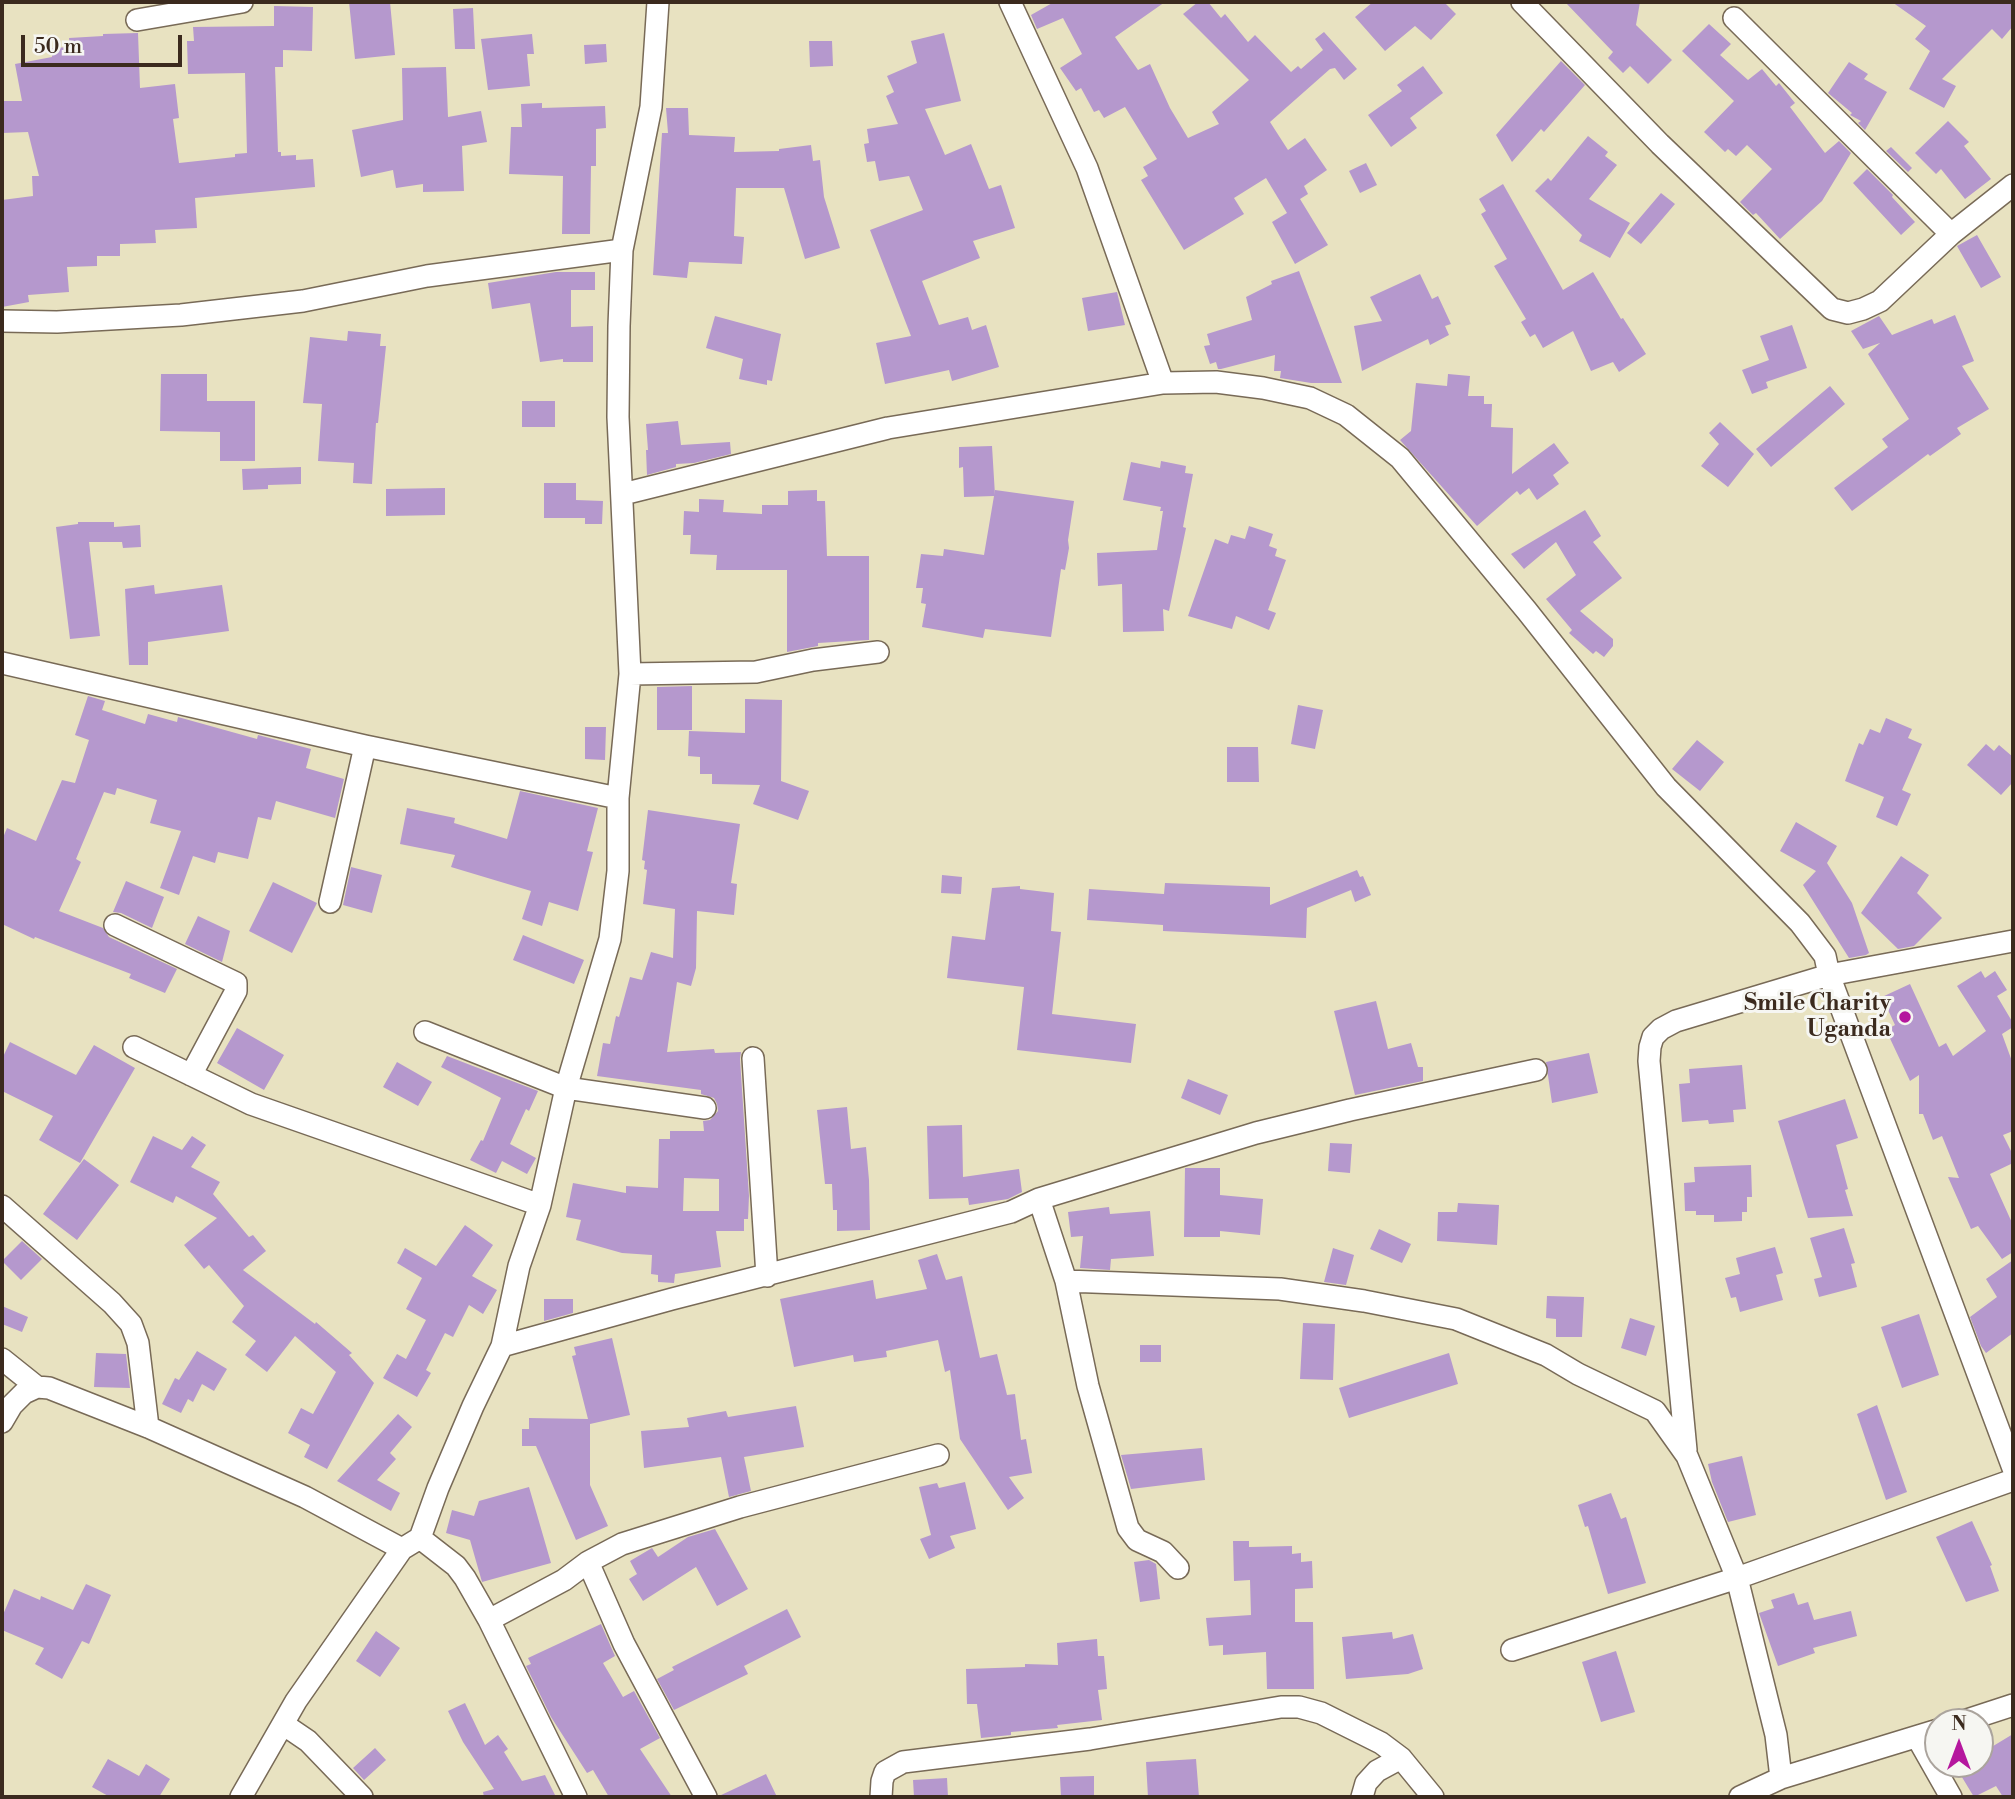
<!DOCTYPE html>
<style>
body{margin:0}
#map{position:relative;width:2015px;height:1799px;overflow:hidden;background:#e8e2c1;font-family:"Libre Bodoni",serif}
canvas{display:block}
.frame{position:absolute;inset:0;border:4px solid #3b2a1e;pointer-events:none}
.north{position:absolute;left:1924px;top:1708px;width:70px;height:70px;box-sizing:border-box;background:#f6f6f2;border:2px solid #aba49d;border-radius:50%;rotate:0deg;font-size:19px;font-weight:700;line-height:28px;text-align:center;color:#3b2a1e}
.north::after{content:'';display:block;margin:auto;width:24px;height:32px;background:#b5179e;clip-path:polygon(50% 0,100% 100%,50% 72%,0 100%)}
.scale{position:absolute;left:21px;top:35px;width:161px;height:32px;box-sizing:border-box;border:4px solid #3b2a1e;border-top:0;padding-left:9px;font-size:21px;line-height:24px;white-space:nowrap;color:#3b2a1e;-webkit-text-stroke:5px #f6f6f2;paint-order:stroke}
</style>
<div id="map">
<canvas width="2015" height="1799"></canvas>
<div class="frame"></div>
<div class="north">N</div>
<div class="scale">50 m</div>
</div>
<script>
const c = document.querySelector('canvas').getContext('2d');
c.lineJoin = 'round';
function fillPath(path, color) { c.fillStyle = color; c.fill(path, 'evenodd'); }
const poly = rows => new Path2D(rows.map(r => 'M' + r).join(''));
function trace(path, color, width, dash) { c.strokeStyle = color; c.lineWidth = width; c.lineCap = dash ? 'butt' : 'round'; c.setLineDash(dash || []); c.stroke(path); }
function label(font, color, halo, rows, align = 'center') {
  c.font = font + ' "Libre Bodoni",serif'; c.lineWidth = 6; c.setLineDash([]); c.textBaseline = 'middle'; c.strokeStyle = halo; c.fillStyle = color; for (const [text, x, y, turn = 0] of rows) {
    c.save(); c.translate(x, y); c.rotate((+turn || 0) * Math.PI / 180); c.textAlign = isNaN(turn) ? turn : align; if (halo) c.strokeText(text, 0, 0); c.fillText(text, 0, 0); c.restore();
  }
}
const building = poly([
 [349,2,390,2,395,55,355,59],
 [1054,2,1165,2,1115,37,1138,70,1150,64,1170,108,1188,138,1219,124,1212,112,1249,80,1183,14,1198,2,1208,2,1221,18,1225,14,1248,42,1255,35,1291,72,1298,66,1301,69,1323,50,1315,39,1324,32,1357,69,1344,80,1335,68,1330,69,1270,122,1288,150,1305,138,1327,170,1304,186,1308,194,1300,199,1328,245,1295,264,1272,222,1287,213,1266,178,1234,198,1244,214,1184,250,1141,180,1148,176,1143,167,1157,159,1125,107,1104,118,1099,110,1094,112,1081,88,1076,91,1060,68,1082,54,1063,18,1037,29,1031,15],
 [1373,2,1444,2,1456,14,1431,40,1415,26,1385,51,1355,17],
 [1565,2,1640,2,1636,25,1672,60,1648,84,1630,66,1623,73,1608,58,1613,52],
 [1892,2,2013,2,2013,26,2002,39,1992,29,1942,79,1956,86,1944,108,1909,89,1930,51,1915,39,1926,26],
 [274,6,313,7,312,51,283,50,283,67,275,67,278,152,281,152,281,156,296,155,296,160,313,159,315,187,195,198,197,228,155,230,156,243,120,244,120,256,97,256,97,266,67,267,69,292,28,295,29,302,2,307,2,200,33,196,32,176,39,176,28,132,2,133,2,101,22,101,15,64,52,57,52,48,70,47,69,38,103,36,103,34,138,33,140,88,175,84,179,118,173,119,179,163,235,157,235,154,247,153,245,73,188,74,187,41,194,41,193,27,274,26],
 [473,8,475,49,455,49,453,9],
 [1709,24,1731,44,1720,55,1748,80,1762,69,1776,86,1779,83,1795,103,1790,107,1825,153,1839,141,1851,153,1822,201,1780,239,1756,213,1753,215,1740,202,1772,169,1747,145,1736,156,1728,149,1725,152,1704,132,1734,101,1682,51],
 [944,33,961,101,925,109,945,155,971,144,989,189,1001,185,1015,228,973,241,980,258,922,281,939,325,968,317,972,330,986,325,999,367,952,381,949,370,885,384,876,343,911,336,870,230,923,210,909,176,879,181,875,161,867,162,864,144,869,143,867,129,898,124,886,96,894,92,887,76,917,63,911,41],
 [532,34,534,54,527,54,530,86,488,90,481,39],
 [809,41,832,41,833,66,810,67],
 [606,44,607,62,585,64,584,45],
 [1561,61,1585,85,1544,132,1541,129,1512,162,1496,135],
 [1849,62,1868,74,1864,79,1887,92,1865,130,1858,123,1861,121,1850,115,1852,113,1828,93],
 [1423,66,1443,93,1410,118,1417,128,1391,147,1368,115,1402,91,1397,85],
 [446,67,448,117,481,111,487,142,462,146,464,191,423,192,423,184,396,188,393,170,361,177,352,130,403,120,402,68],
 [542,103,542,108,605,106,606,128,596,129,596,166,591,166,590,234,562,234,563,176,509,174,511,127,522,127,521,104],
 [666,108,688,108,689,135,735,137,734,152,779,151,779,149,811,145,813,161,820,160,824,197,840,248,805,259,784,188,736,188,734,236,744,237,742,264,689,262,687,278,653,275,662,133,668,133],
 [1948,121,1969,142,1964,146,1991,179,1965,199,1941,169,1936,174,1915,153],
 [1588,136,1608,152,1605,156,1617,165,1589,199,1630,223,1610,258,1579,241,1582,235,1535,191,1548,178,1551,181],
 [1891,147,1912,168,1908,172,1886,151],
 [1366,163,1377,185,1360,193,1349,171],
 [1867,169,1893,195,1892,197,1915,222,1901,235,1853,183],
 [1503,184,1563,290,1593,272,1621,319,1623,318,1646,354,1619,372,1613,362,1591,371,1573,331,1543,348,1535,334,1530,337,1521,322,1526,319,1494,266,1507,259,1481,214,1486,211,1479,199],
 [1661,193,1675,204,1641,244,1627,233],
 [1977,235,2001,277,1981,288,1957,246],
 [1299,271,1342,383,1311,383,1280,378,1281,371,1274,371,1275,355,1221,369,1218,369,1216,362,1210,364,1204,346,1210,345,1207,334,1252,320,1246,297,1272,284,1271,281],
 [556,272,595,272,595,290,571,290,571,327,593,326,593,362,563,362,563,359,540,362,530,303,492,309,488,283],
 [1420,274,1432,299,1438,296,1451,324,1445,326,1449,335,1430,345,1428,339,1362,371,1354,326,1382,321,1370,297],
 [1117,292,1125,325,1088,331,1082,298],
 [1955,315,1974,361,1962,366,1989,409,1957,428,1961,434,1930,456,1928,454,1852,511,1834,488,1888,447,1882,439,1909,419,1868,354,1880,343,1863,349,1851,331,1879,316,1892,335,1932,319,1934,324],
 [715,316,781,334,772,381,767,380,767,385,739,379,743,359,706,348],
 [1792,325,1807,368,1766,382,1768,388,1752,394,1742,370,1769,360,1760,336],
 [348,331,381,334,380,346,386,346,378,423,376,423,372,484,353,483,354,463,318,461,322,404,303,403,310,337,347,341],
 [161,374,207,374,207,401,255,401,255,461,220,461,220,432,160,431],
 [1448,374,1470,376,1468,396,1484,396,1484,404,1492,404,1491,427,1513,428,1512,474,1554,443,1569,463,1553,475,1559,484,1537,500,1529,488,1520,495,1517,491,1477,526,1400,440,1411,431,1416,383,1447,386],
 [1830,386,1845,404,1771,467,1756,449],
 [522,401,555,401,555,427,522,427],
 [678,421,681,445,730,442,731,454,694,463,676,464,676,467,647,475,646,450,648,450,646,424],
 [1720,422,1754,454,1728,487,1701,466,1719,444,1709,433],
 [992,446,995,495,995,490,1074,501,1068,540,1069,548,1065,570,1061,569,1051,637,985,629,983,638,922,627,926,604,921,603,923,588,916,588,921,554,943,556,944,549,984,555,994,496,964,497,963,467,959,468,959,447],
 [1161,461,1186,466,1185,473,1193,474,1183,527,1186,528,1169,611,1163,609,1164,631,1123,632,1122,584,1098,586,1097,553,1157,550,1163,511,1160,511,1161,507,1123,500,1131,462,1160,468],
 [301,467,301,484,268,485,268,489,243,490,242,469],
 [544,483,576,483,576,500,603,501,602,524,585,524,585,518,544,518],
 [445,488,445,515,386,516,386,489],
 [817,490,817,501,825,501,827,556,869,556,869,640,818,643,818,646,787,652,787,570,716,570,717,555,690,554,691,535,683,535,684,511,699,512,699,499,724,500,723,512,762,514,762,505,788,505,788,491],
 [1585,510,1601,536,1593,542,1622,578,1580,611,1613,639,1613,646,1604,657,1596,651,1593,654,1569,633,1572,630,1546,599,1576,575,1556,542,1524,569,1511,554],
 [78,522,114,522,114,527,140,525,141,547,123,548,122,542,89,542,100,636,70,639,56,527,78,524],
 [1249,526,1273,534,1269,546,1277,549,1275,556,1286,560,1268,610,1276,613,1269,630,1236,616,1232,629,1188,616,1215,539,1228,544,1231,535,1245,539],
 [154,585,155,594,222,585,229,631,148,642,148,665,129,665,125,589],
 [692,686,692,730,657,730,657,687],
 [88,696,105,701,102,710,145,724,148,714,177,722,178,717,257,739,258,735,311,749,306,768,344,779,335,818,276,801,271,820,258,817,248,859,218,852,215,863,193,856,179,895,160,888,181,831,150,823,157,800,117,788,115,795,104,792,76,859,81,862,59,911,103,928,109,937,177,969,165,993,129,978,131,974,35,937,34,939,2,924,2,840,7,828,36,841,62,780,75,783,89,740,75,735],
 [745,699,782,700,781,781,809,791,798,820,753,804,760,785,712,784,712,774,700,774,700,757,688,756,689,731,745,733],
 [1298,705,1323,710,1315,749,1291,744],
 [1886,718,1912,729,1908,738,1922,744,1902,790,1911,794,1897,826,1876,817,1884,797,1845,781,1859,743,1863,745,1870,729,1880,733],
 [585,727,606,727,605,760,585,759],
 [1697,740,1724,762,1700,791,1672,769],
 [1986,744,1994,751,1999,745,2013,757,2013,782,2001,795,1967,765],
 [1227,747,1258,747,1259,782,1227,782],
 [520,791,598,808,587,851,593,852,578,911,549,902,542,926,522,919,531,891,451,867,455,855,400,844,407,808,455,818,454,823,507,839],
 [648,810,740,824,731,883,737,884,734,915,697,911,696,968,691,986,677,982,667,1052,714,1049,715,1053,741,1052,740,1059,749,1196,748,1219,744,1219,744,1231,716,1231,721,1267,675,1274,674,1283,658,1282,658,1275,651,1274,652,1255,622,1253,576,1240,581,1220,566,1217,573,1183,626,1193,626,1186,658,1188,659,1139,670,1139,670,1131,704,1131,703,1121,710,1120,718,1111,717,1104,714,1098,701,1094,701,1090,597,1076,603,1043,610,1044,616,1016,619,1017,630,977,642,980,651,952,673,958,675,909,643,904,647,870,644,869,645,861,642,860],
 [684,1178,719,1179,719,1211,683,1211],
 [1796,822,1837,846,1827,863,1852,903,1869,953,1866,955,1849,958,1803,885,1816,871,1780,851],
 [1901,856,1929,875,1917,893,1942,918,1914,946,1898,949,1861,913],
 [351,867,382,875,372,913,343,905],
 [1357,870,1360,877,1363,876,1371,895,1355,902,1351,890,1307,908,1306,938,1163,931,1163,925,1087,920,1089,889,1164,894,1165,883,1270,887,1270,905],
 [942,875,962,877,961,894,941,893],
 [126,881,164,897,152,928,121,913,113,912],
 [273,882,317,903,292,953,249,931],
 [1020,886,1020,889,1054,893,1051,931,1061,932,1052,1014,1136,1024,1131,1063,1017,1050,1024,987,947,978,952,936,985,940,992,888],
 [198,916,230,931,222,962,185,944],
 [523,935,584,960,574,984,513,960],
 [1981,971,1985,978,1995,971,2007,990,1997,996,2013,1023,2013,1027,2002,1034,2013,1064,2013,1131,2003,1135,2013,1155,2013,1163,1990,1174,2013,1225,2013,1252,2002,1259,1978,1226,1971,1229,1948,1177,1959,1178,1942,1136,1933,1140,1923,1114,1919,1114,1919,1075,1910,1081,1886,1030,1895,1025,1882,997,1910,984,1939,1047,1946,1043,1953,1056,1986,1031,1957,986],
 [1376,1001,1388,1049,1411,1043,1418,1067,1423,1067,1423,1081,1355,1095,1334,1011],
 [237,1028,284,1055,264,1090,217,1063],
 [10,1042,76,1075,94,1045,135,1068,80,1163,39,1140,53,1116,2,1091,2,1059],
 [1589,1053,1598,1093,1552,1103,1546,1062],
 [447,1056,538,1091,529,1111,526,1109,510,1144,536,1158,527,1174,502,1161,496,1173,470,1160,481,1140,483,1141,501,1098,441,1067],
 [397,1062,432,1082,418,1106,383,1087],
 [1742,1065,1746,1109,1733,1110,1734,1122,1709,1124,1708,1120,1682,1122,1679,1084,1690,1083,1689,1069],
 [1188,1079,1228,1095,1220,1115,1181,1098],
 [1845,1099,1858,1138,1836,1145,1848,1189,1845,1190,1853,1216,1808,1218,1778,1121],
 [847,1107,851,1149,866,1147,869,1180,870,1230,837,1231,837,1210,833,1210,832,1184,825,1184,817,1110],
 [962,1125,963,1177,1019,1169,1022,1192,1008,1199,969,1205,968,1198,929,1199,927,1126],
 [153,1136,182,1150,192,1136,206,1145,191,1167,220,1182,213,1194,249,1237,253,1235,266,1251,243,1270,315,1324,316,1322,352,1353,349,1355,374,1383,327,1469,304,1457,310,1445,288,1433,301,1408,313,1414,336,1372,295,1336,267,1372,245,1355,256,1341,232,1322,244,1306,209,1265,204,1269,184,1245,217,1218,176,1196,173,1203,130,1182],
 [1330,1143,1352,1144,1350,1173,1328,1171],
 [84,1159,119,1185,77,1240,43,1214],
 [1751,1165,1752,1197,1747,1197,1747,1212,1742,1212,1742,1221,1714,1222,1714,1215,1696,1215,1696,1211,1685,1211,1684,1183,1695,1182,1694,1167],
 [1185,1168,1220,1168,1220,1195,1263,1199,1260,1235,1220,1231,1220,1237,1184,1237],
 [1458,1203,1499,1205,1497,1245,1437,1241,1438,1212,1457,1212],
 [1109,1207,1110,1214,1150,1211,1154,1256,1111,1259,1110,1270,1080,1268,1083,1236,1071,1237,1068,1212],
 [465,1225,493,1245,472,1276,497,1290,483,1314,469,1305,453,1337,445,1333,426,1370,431,1373,417,1397,383,1378,397,1354,406,1359,426,1320,406,1309,422,1278,397,1263,405,1248,436,1266],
 [1844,1228,1855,1263,1851,1264,1857,1287,1819,1297,1814,1279,1822,1277,1810,1238],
 [1379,1229,1411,1244,1402,1263,1370,1249],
 [22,1241,42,1259,21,1280,2,1261],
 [1775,1247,1783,1273,1776,1275,1783,1300,1740,1312,1736,1297,1731,1298,1725,1278,1740,1274,1736,1258],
 [1333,1248,1354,1255,1346,1285,1324,1282],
 [937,1254,946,1280,962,1276,980,1358,997,1354,1007,1395,1015,1394,1021,1440,1026,1439,1032,1473,1009,1477,1024,1498,1008,1510,960,1439,950,1370,945,1372,938,1340,886,1351,887,1357,854,1362,853,1355,794,1367,780,1299,873,1280,876,1299,927,1289,918,1260],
 [2013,1260,2013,1333,1986,1353,1981,1346,1970,1317,1997,1297,1986,1279],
 [1547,1296,1584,1297,1582,1337,1556,1337,1556,1319,1546,1318],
 [544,1299,573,1299,573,1313,544,1321],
 [2,1306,28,1317,22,1332,2,1324],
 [1919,1314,1939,1375,1902,1388,1881,1327],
 [1630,1318,1655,1326,1646,1356,1621,1348],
 [1303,1323,1335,1324,1333,1380,1300,1379],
 [612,1338,630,1415,590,1424,590,1485,608,1526,576,1540,536,1446,522,1446,522,1429,529,1429,529,1418,588,1419,572,1356,576,1355,574,1347],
 [1140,1345,1161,1345,1161,1362,1140,1362],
 [197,1351,227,1369,214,1391,202,1384,193,1402,188,1399,181,1413,162,1404,175,1378,179,1380],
 [96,1353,126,1354,130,1388,94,1387],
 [1449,1353,1458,1384,1349,1418,1339,1388],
 [1877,1405,1907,1492,1886,1500,1857,1414],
 [796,1406,804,1447,744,1457,751,1491,729,1497,721,1457,644,1468,641,1431,689,1427,687,1418,726,1411,728,1417],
 [398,1414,412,1427,390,1453,396,1459,377,1480,400,1493,391,1511,337,1481],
 [1202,1448,1205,1480,1131,1489,1121,1455],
 [1742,1456,1756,1515,1728,1522,1712,1482,1708,1464],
 [965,1482,976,1529,950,1536,955,1548,929,1559,920,1539,931,1535,919,1487,937,1483,939,1488],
 [529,1487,551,1563,482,1582,470,1540,446,1533,452,1510,474,1516,479,1501],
 [1611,1493,1621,1519,1626,1517,1646,1583,1608,1594,1588,1526,1585,1527,1578,1505],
 [1972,1521,1992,1565,1990,1566,1999,1591,1966,1602,1936,1537],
 [715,1529,748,1589,717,1606,696,1567,643,1601,629,1579,637,1574,630,1561,652,1548,658,1557,688,1537],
 [1233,1541,1249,1541,1249,1547,1292,1546,1292,1554,1301,1553,1301,1562,1312,1561,1313,1588,1295,1589,1295,1622,1313,1622,1314,1689,1267,1689,1266,1652,1223,1655,1223,1645,1209,1646,1206,1618,1251,1615,1250,1580,1234,1581],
 [1149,1560,1156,1564,1160,1599,1140,1602,1134,1562],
 [86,1584,111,1595,89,1644,82,1641,62,1679,35,1664,44,1648,2,1630,2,1617,14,1589,40,1600,41,1596,73,1610],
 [1794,1593,1798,1605,1808,1602,1814,1620,1851,1611,1857,1636,1813,1648,1815,1653,1778,1666,1759,1613,1774,1608,1771,1600],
 [787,1609,801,1637,744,1666,748,1674,674,1710,657,1679,674,1670,672,1667],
 [601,1624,615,1656,603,1663,623,1697,634,1691,660,1738,640,1749,672,1797,609,1797,593,1770,587,1773,551,1717,526,1666,531,1664,528,1658],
 [376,1631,400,1648,380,1677,356,1661],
 [1392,1632,1393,1639,1413,1634,1423,1669,1408,1674,1346,1679,1342,1637],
 [1097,1639,1098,1656,1104,1656,1107,1689,1098,1690,1102,1720,1057,1725,1058,1728,1011,1732,1011,1735,981,1738,977,1704,967,1704,966,1669,1025,1667,1025,1664,1058,1665,1057,1643],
 [1616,1651,1635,1712,1601,1722,1582,1662],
 [465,1703,485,1745,498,1735,508,1749,504,1752,522,1781,545,1775,556,1797,484,1797,483,1792,494,1789,463,1742,448,1711],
 [2013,1734,2013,1797,2003,1797,1996,1786,1974,1797,1954,1764,1980,1764,1980,1754],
 [375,1748,386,1760,364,1780,353,1768],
 [108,1759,139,1776,146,1764,170,1779,159,1797,110,1797,92,1787],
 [1196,1759,1199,1797,1148,1797,1146,1762],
 [766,1774,777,1797,719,1797,719,1796],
 [1094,1776,1094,1797,1061,1797,1060,1777],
 [947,1778,948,1797,914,1797,913,1780]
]);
const minor = poly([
 [1010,2,1087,168,1163,383],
 [1522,2,1660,144,1832,309,1848,313,1863,309,1880,301,1951,234,2013,185],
 [1734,18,1951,234],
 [137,20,242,2],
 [2,321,57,322,181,315,303,301,427,276,622,250],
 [623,494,888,428,1163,383,1216,382,1263,388,1310,398,1346,415,1400,458,1527,611,1666,787,1800,923,1825,956,1829,975,2013,1468],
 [2,663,365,746,618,798],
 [630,674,756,672,813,660,878,652],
 [330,902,365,746],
 [115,925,236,983,236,991,191,1075],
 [425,1032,566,1088,705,1108],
 [134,1047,251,1104,540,1205],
 [753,1058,767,1276],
 [1039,1199,1066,1281,1280,1289,1364,1301,1456,1319,1546,1355,1578,1374,1655,1411,1687,1456,1737,1578,2013,1480],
 [2,1206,112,1303,131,1324,138,1343,148,1427],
 [1066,1281,1088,1386,1128,1528,1137,1540,1163,1552,1178,1568],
 [502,1346,672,1299,1011,1212,1039,1199,1256,1133,1350,1110,1536,1070],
 [2,1359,37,1387],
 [2,1422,12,1405,24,1393,37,1387,49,1388,148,1427,305,1497,402,1549],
 [1686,1450,1649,1061,1650,1047,1653,1037,1661,1029,1676,1021,1829,975,2013,941],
 [420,1538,456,1566,465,1578,489,1620,576,1797],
 [588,1562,622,1544,740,1507,938,1455],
 [489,1620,564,1580,588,1562,624,1644,706,1797],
 [1512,1650,1737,1578,1776,1735,1781,1778],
 [1961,1722,2013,1705],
 [283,1724,308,1741,362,1797],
 [1917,1737,1951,1797],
 [241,1797,296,1701,402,1549,420,1538,438,1488,473,1406,502,1346,519,1266,540,1205,566,1088,610,939,618,871,618,798,630,674,618,417,619,326,622,250,651,107,658,2],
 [881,1797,882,1781,885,1772,903,1762,1090,1739,1281,1707,1299,1707,1321,1713,1381,1743,1401,1758,1433,1797],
 [1362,1797,1366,1783,1377,1771,1401,1758],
 [1740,1797,1781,1778,1938,1730]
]);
const markers = [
 [1905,1017,7,"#b5179e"]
];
const poiNames = [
 ["Smile Charity",1891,1004],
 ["Uganda",1891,1030]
];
fillPath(building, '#b598cd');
trace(minor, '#786a57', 24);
trace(minor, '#fff', 21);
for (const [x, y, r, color] of markers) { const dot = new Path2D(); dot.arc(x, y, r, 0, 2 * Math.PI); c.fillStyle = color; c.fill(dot); trace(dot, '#f6f6f2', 2.5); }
label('bold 23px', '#3b2a1e', '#f6f6f2', poiNames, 'right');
</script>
